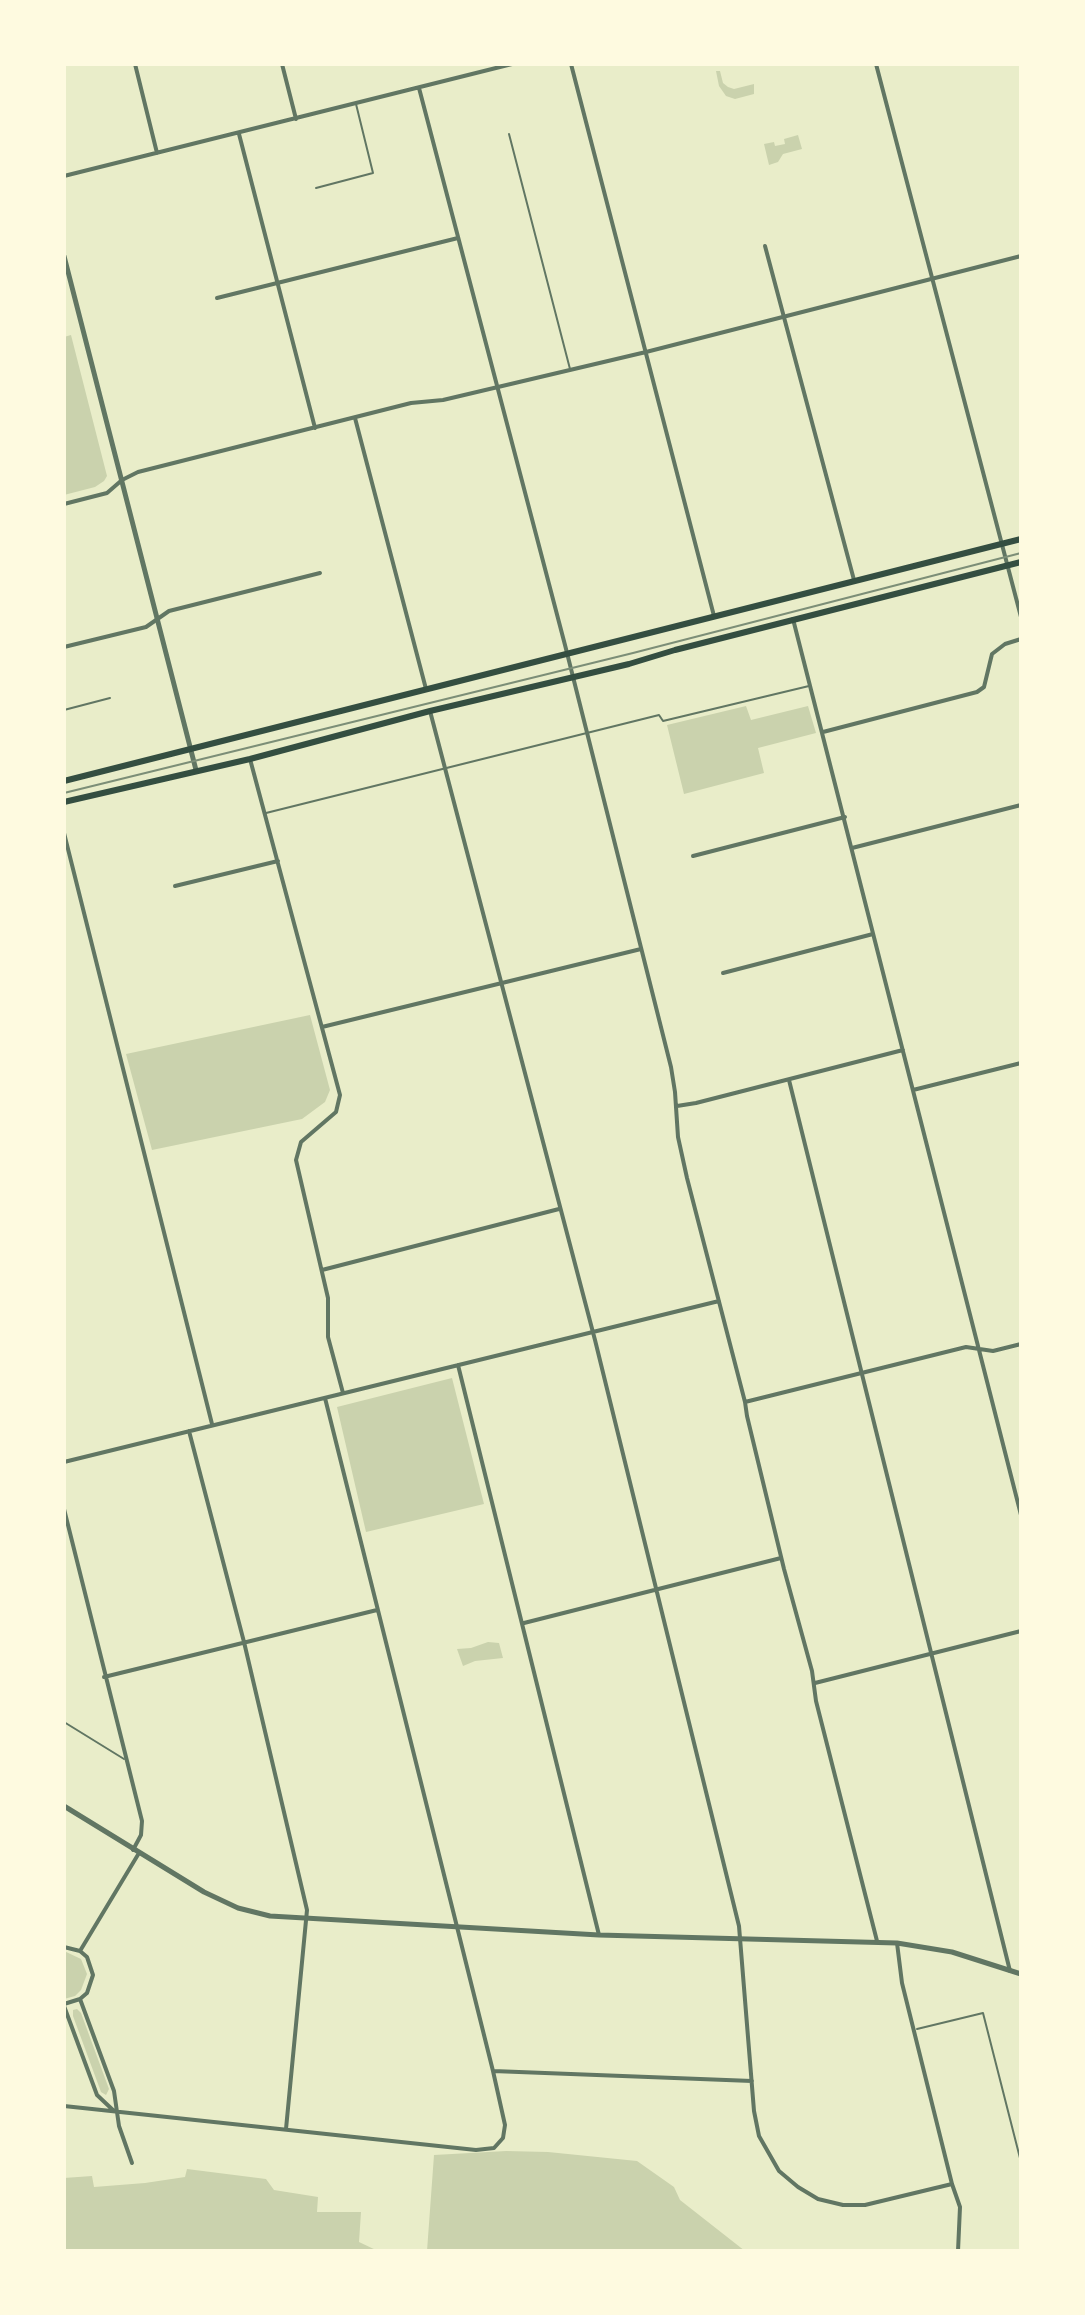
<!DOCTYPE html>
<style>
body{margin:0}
#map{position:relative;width:1085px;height:2315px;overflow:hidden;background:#e9edc9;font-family:"Nunito Sans",sans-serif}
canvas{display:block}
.frame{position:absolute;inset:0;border:66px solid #fefae0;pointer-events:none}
</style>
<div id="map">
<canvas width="1085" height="2315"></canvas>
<div class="frame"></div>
</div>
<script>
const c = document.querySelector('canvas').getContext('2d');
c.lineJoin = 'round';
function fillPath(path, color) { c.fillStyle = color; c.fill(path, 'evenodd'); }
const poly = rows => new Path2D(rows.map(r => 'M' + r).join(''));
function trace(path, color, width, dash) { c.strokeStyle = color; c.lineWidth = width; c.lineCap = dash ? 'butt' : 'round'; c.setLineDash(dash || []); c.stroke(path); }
const green = poly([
 [716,71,720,71,723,83,728,87,734,89,754,84,754,94,735,99,726,96,719,86],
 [798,135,802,149,783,154,778,162,769,165,764,144,774,142,775,146,785,144,784,139],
 [71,335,107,476,104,481,95,487,64,495,64,337],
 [746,706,751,720,808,706,816,733,758,748,764,773,684,794,667,725],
 [310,1015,330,1090,325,1102,302,1119,152,1150,126,1054],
 [452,1378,484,1504,366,1532,337,1407],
 [488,1642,499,1643,503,1658,475,1661,463,1666,457,1649,471,1648],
 [64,1951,81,1959,87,1974,81,1990,75,1996,64,1999],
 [77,2009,81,2013,109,2089,106,2095,101,2092,73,2016,73,2010],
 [506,2151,548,2152,637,2161,674,2187,680,2200,745,2251,427,2251,434,2155],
 [187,2169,266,2179,274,2190,318,2197,317,2212,361,2212,359,2242,378,2251,64,2251,64,2178,92,2176,94,2187,145,2183,185,2177]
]);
const service = poly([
 [509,134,570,369],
 [316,188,373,173,356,104],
 [64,710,110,698],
 [266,813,659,715,663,721,809,686],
 [64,1722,124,1759],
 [917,2029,983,2013,1021,2162]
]);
const minor = poly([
 [135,64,157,153],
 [282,64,296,119],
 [571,64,714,616],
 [876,64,1021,617],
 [419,88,565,645,671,1067,675,1092,678,1137,687,1178,745,1402,747,1416,784,1569,812,1671,816,1701,877,1941],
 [239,134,315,428],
 [64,176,512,64],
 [765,246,854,580],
 [217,298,458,238],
 [355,418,426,689],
 [64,504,107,493,122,480,138,472,411,403,443,400,646,352,1021,256],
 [793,619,1021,1515],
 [64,647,146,627,169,611,320,573],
 [430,711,595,1340,739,1926,754,2111,759,2136,779,2171,798,2187,818,2199,843,2205,865,2205,952,2184],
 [823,732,977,692,984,687,992,654,1005,644,1021,639],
 [250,759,340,1095,336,1112,301,1142,296,1160,328,1298,328,1337,343,1393],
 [64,833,212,1424],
 [852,848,1021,805],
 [693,856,845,817],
 [175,886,278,861],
 [723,973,873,934],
 [322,1027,641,949],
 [789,1080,1010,1971],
 [913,1090,1021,1063],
 [677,1106,696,1103,903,1050],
 [322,1270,559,1209],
 [458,1365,599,1935],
 [745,1402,966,1347,993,1351,1021,1344],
 [189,1431,244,1642,307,1910,286,2129],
 [64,1462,719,1301],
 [64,1509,142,1821,141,1835,133,1850],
 [524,1623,781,1558],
 [104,1677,377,1610],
 [815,1683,1021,1631],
 [897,1943,902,1983,952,2184,960,2207,958,2251],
 [64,1947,80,1951,87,1957,93,1975,87,1993,80,1999,64,2004],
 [80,1951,139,1853],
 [80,1999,114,2091,119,2126,132,2163],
 [64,2006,97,2095,114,2111],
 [493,2071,752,2081],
 [64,2106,476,2150,494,2148,503,2138,505,2125,493,2071,325,1398]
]);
const tertiary = poly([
 [64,256,196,770],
 [64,1806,204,1892,238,1908,270,1916,599,1935,897,1943,952,1952,1021,1974]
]);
const secondary = poly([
 [64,781,1021,539],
 [64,802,250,759,430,711,629,664,675,650,1021,562]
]);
const tram = poly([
 [64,793,633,653,1021,553]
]);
fillPath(green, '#cad2ad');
trace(service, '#617663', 2);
trace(minor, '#617663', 4);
trace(tertiary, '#617663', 5);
trace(secondary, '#344e41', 6);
trace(tram, '#7c8e77', 2);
</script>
